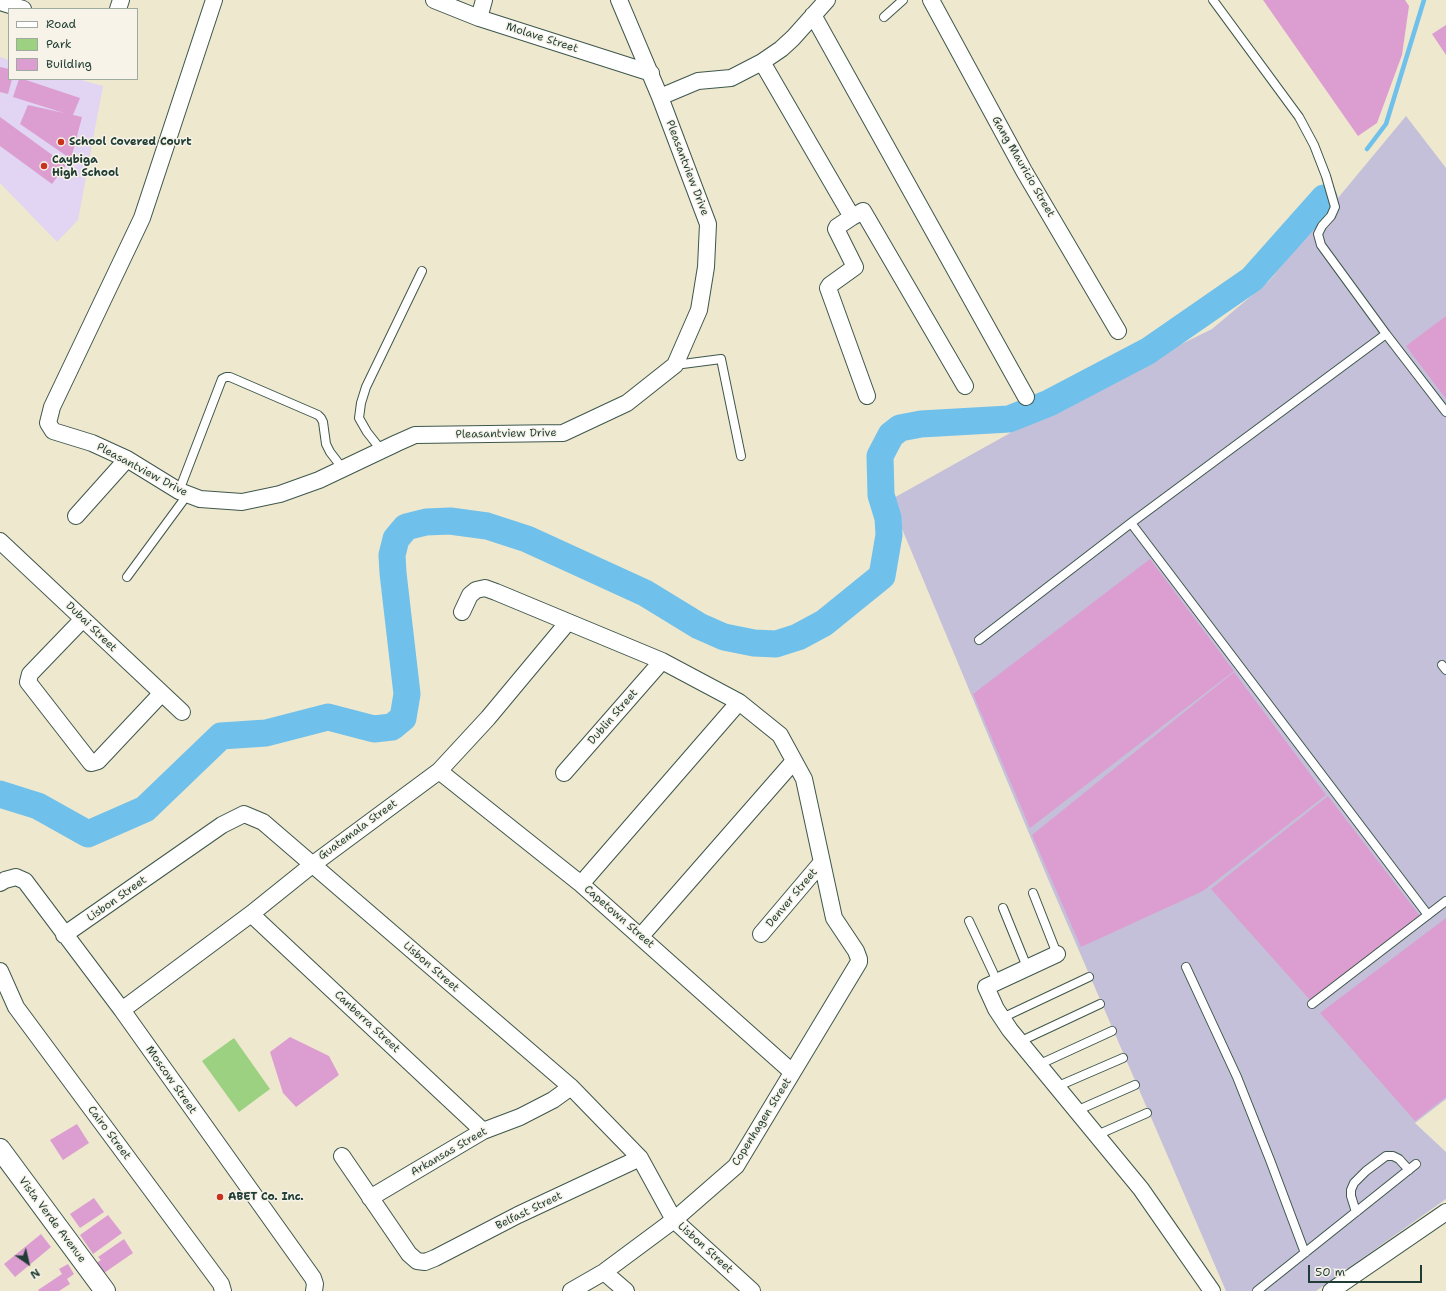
<!DOCTYPE html>
<style>
body{margin:0}
#map{position:relative;width:1446px;height:1291px;overflow:hidden;background:#eee8cf;font-family:"Shantell Sans",sans-serif}
canvas{display:block}
.legend{position:absolute;left:8px;top:8px;width:130px;height:72px;box-sizing:border-box;background:#f7f3e8;border:1px solid #a1aaa0;margin:0;padding:5px 7px;list-style:none;font-size:12px;color:#1f3d34}
.legend li{display:flex;align-items:center;gap:8px;height:20px}
.legend b{width:20px;border:1px solid #a1aaa0}
.north{position:absolute;left:8px;top:1243px;width:40px;height:40px;-webkit-text-stroke:3px #f7f3e8;paint-order:stroke;rotate:146deg;font-size:11px;font-weight:700;line-height:16px;text-align:center;color:#1f3d34}
.north::after{content:'';display:block;margin:auto;width:14px;height:18px;background:#1f3d34;clip-path:polygon(50% 0,100% 100%,50% 72%,0 100%)}
.scale{position:absolute;left:1308px;top:1265px;width:114px;height:18px;box-sizing:border-box;border:2px solid #1f3d34;border-top:0;padding-left:5px;font-size:12px;line-height:14px;white-space:nowrap;color:#1f3d34;-webkit-text-stroke:3px #f7f3e8;paint-order:stroke}
</style>
<div id="map">
<canvas width="1446" height="1291"></canvas>
<ul class="legend">
<li><b style="height:5px;background:#fff"></b>Road</li>
<li><b style="height:11px;background:#9cd181"></b>Park</li>
<li><b style="height:11px;background:#dc9ed0"></b>Building</li>
</ul>
<div class="north">N</div>
<div class="scale">50 m</div>
</div>
<script>
const c = document.querySelector('canvas').getContext('2d');
c.lineJoin = 'round';
function fillPath(path, color) { c.fillStyle = color; c.fill(path, 'evenodd'); }
const poly = rows => new Path2D(rows.map(r => 'M' + r).join(''));
function trace(path, color, width, dash) { c.strokeStyle = color; c.lineWidth = width; c.lineCap = dash ? 'butt' : 'round'; c.setLineDash(dash || []); c.stroke(path); }
function label(font, color, halo, rows, align = 'center') {
  c.font = font + ' "Shantell Sans",sans-serif'; c.lineWidth = 3; c.setLineDash([]); c.textBaseline = 'middle'; c.strokeStyle = halo; c.fillStyle = color; for (const [text, x, y, turn = 0] of rows) {
    c.save(); c.translate(x, y); c.rotate((+turn || 0) * Math.PI / 180); c.textAlign = isNaN(turn) ? turn : align; if (halo) c.strokeText(text, 0, 0); c.fillText(text, 0, 0); c.restore();
  }
}
const built = poly([
 [0,57,9,60,9,79,78,79,103,86,78,220,57,242,0,183]
]);
const industrial = poly([
 [1406,116,1446,168,1446,1099,1415,1123,1446,1152,1446,1199,1316,1291,1226,1291,1048,879,890,500,1080,394,1212,329,1269,281]
]);
const green = poly([
 [234,1038,270,1089,239,1112,202,1061]
]);
const stream = poly([
 [1367,149,1386,124,1424,0]
]);
const river = poly([
 [0,794,38,806,88,834,145,809,221,736,266,733,328,717,374,729,392,727,403,718,407,694,393,573,392,555,396,539,406,527,426,522,450,521,487,526,527,539,645,593,699,626,724,637,754,643,776,644,798,637,824,623,882,576,889,535,888,518,881,495,880,456,891,435,900,428,921,424,1009,419,1049,403,1148,351,1252,279,1324,198]
]);
const building = poly([
 [1263,0,1405,0,1409,6,1402,55,1377,123,1358,136],
 [1446,25,1446,55,1432,34],
 [0,67,9,69,9,79,12,79,8,94,0,92],
 [19,79,23,79,80,98,73,115,82,117,71,159,20,124,28,105,64,113,13,97],
 [0,117,66,165,52,184,0,146],
 [1446,316,1446,399,1406,346],
 [1150,559,1234,671,1030,828,973,694],
 [1234,672,1326,795,1203,891,1081,947,1032,835],
 [1328,796,1420,916,1310,1000,1211,889],
 [1446,918,1446,1097,1415,1121,1320,1013],
 [290,1037,329,1056,339,1075,296,1107,283,1093,270,1052],
 [77,1124,89,1143,63,1160,50,1140],
 [94,1198,104,1212,80,1228,70,1214],
 [108,1215,122,1233,93,1254,80,1235],
 [41,1234,51,1247,15,1277,4,1264],
 [124,1239,133,1253,104,1273,96,1263,101,1260,98,1257],
 [68,1264,74,1274,67,1279,70,1284,59,1291,39,1291,38,1290,62,1274,59,1269]
]);
const service = poly([
 [1213,0,1299,117,1314,145,1326,176,1335,207,1331,216,1322,226,1318,234,1321,245,1386,334,1446,412],
 [884,17,903,0],
 [675,365,721,359,741,456],
 [382,451,367,432,359,418,361,403,366,387,422,271],
 [179,491,222,379,226,377,230,377,318,415,321,418,323,422,326,444,330,452,343,469],
 [1131,523,1428,915],
 [127,577,188,494],
 [979,640,1131,523,1386,334],
 [1442,665,1446,670],
 [1033,893,1057,954],
 [1003,908,1027,967],
 [969,921,997,981],
 [1186,967,1237,1077,1270,1160,1305,1253],
 [1312,1004,1446,901],
 [1002,1018,1089,977],
 [1019,1042,1100,1004],
 [1038,1065,1112,1031],
 [1056,1087,1123,1058],
 [1076,1111,1135,1085],
 [1097,1135,1147,1113],
 [1356,1212,1351,1196,1351,1190,1354,1183,1366,1171,1386,1156,1393,1156,1399,1159,1409,1170],
 [1257,1291,1416,1164]
]);
const minor = poly([
 [214,0,142,218,52,407,48,423,53,431,92,443,127,459,179,491,200,499,242,502,280,494,319,480,397,443,415,435,563,433,627,403,675,365,699,310,706,267,708,224,660,97,619,0],
 [434,0,479,18,651,73],
 [931,0,1024,171,1118,331],
 [0,2,23,9],
 [118,9,121,0],
 [813,15,1026,397],
 [479,18,484,0],
 [762,62,852,217,863,211,965,386],
 [660,97,698,81,731,78,762,62,781,49,793,38,827,0],
 [852,217,837,227,836,229,855,267,830,285,828,288,867,396],
 [76,516,127,459],
 [0,541,182,712],
 [462,612,470,595,476,590,485,588,496,592,662,661,739,702,780,735,804,779,834,918,856,951,859,959,859,962,736,1166,674,1220,604,1272,571,1291],
 [83,619,30,674,28,682,91,763,98,761,161,694],
 [439,771,581,884,792,1072],
 [564,773,662,661],
 [0,883,5,880,16,877,25,881,122,1010,313,1278,315,1284,314,1291],
 [581,884,739,702],
 [251,914,483,1131],
 [761,934,822,862],
 [64,935,222,825,244,814,263,822,571,1087,640,1158,674,1220,752,1291],
 [641,936,794,761],
 [1057,954,986,987,996,1009,1010,1030,1141,1189,1212,1291],
 [0,971,16,1007,221,1284,223,1291],
 [122,1010,251,914,312,865,439,771,488,718,568,622],
 [342,1156,409,1254,417,1261,425,1262,435,1258,518,1215,640,1158],
 [370,1198,483,1131,520,1117,553,1100,571,1087],
 [604,1272,626,1291],
 [1331,1291,1446,1212]
]);
const tertiary = poly([
 [0,1149,105,1291]
]);
const markers = [
 [61,142,4,"#c8321e"],
 [44,166,4,"#c8321e"],
 [220,1197,4,"#c8321e"]
];
const streetNames = [
 ["Molave Street",542,38,18],
 ["Gang Mauricio Street",1023,167,60],
 ["Pleasantview Drive",687,168,69],
 ["Pleasantview Drive",506,434,-1],
 ["Pleasantview Drive",142,470,28],
 ["Dubai Street",91,627,44],
 ["Dublin Street",613,717,-49],
 ["Guatemala Street",358,830,-36],
 ["Denver Street",792,898,-50],
 ["Lisbon Street",117,899,-35],
 ["Capetown Street",619,917,41],
 ["Lisbon Street",431,967,41],
 ["Canberra Street",367,1022,43],
 ["Moscow Street",171,1080,55],
 ["Copenhagen Street",762,1122,-58],
 ["Cairo Street",109,1133,53],
 ["Arkansas Street",449,1152,-30],
 ["Belfast Street",529,1211,-26],
 ["Vista Verde Avenue",52,1220,53],
 ["Lisbon Street",705,1248,42]
];
const poiNames = [
 ["School Covered Court",69,142],
 ["Caybiga",52,160],
 ["High School",52,173],
 ["ABET Co. Inc.",228,1197]
];
fillPath(built, '#e2d4f3');
fillPath(industrial, '#c5c0da');
fillPath(green, '#9cd181');
trace(stream, '#6fc0ea', 4.5);
trace(river, '#6fc0ea', 27);
fillPath(building, '#dc9ed0');
trace(service, '#3e574b', 10);
trace(minor, '#3e574b', 18);
trace(tertiary, '#3e574b', 22);
trace(service, '#fff', 8);
trace(minor, '#fff', 16);
trace(tertiary, '#fff', 20);
for (const [x, y, r, color] of markers) { const dot = new Path2D(); dot.arc(x, y, r, 0, 2 * Math.PI); c.fillStyle = color; c.fill(dot); trace(dot, '#f7f3e8', 1.5); }
label('11px', '#1f3d34', '#f7f3e8', streetNames);
label('bold 11px', '#1f3d34', '#f7f3e8', poiNames, 'left');
</script>
